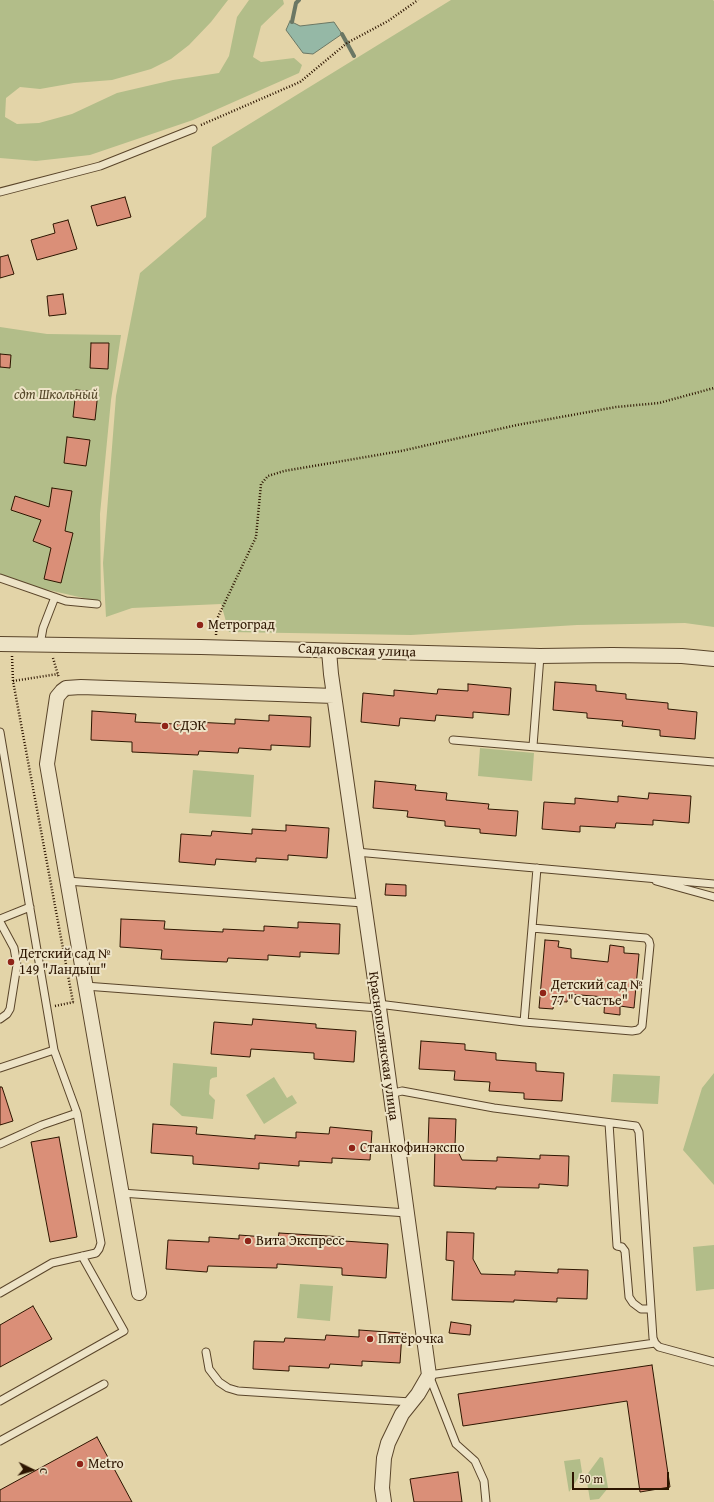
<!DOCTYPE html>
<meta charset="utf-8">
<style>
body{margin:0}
#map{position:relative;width:714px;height:1502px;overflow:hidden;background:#e3d4a8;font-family:"Gentium Book Plus",serif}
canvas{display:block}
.north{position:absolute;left:12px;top:1450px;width:40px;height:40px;-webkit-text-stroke:3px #ede3c6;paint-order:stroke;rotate:95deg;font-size:11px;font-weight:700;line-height:16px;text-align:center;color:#2d1500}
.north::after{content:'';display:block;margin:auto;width:14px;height:18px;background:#2d1500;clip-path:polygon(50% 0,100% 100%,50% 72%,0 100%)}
.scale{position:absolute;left:572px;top:1472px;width:97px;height:18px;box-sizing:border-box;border:2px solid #2d1500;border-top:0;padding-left:5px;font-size:12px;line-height:14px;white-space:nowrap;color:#2d1500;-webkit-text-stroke:3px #ede3c6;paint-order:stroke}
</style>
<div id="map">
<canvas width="714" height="1502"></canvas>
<div class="north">С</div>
<div class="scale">50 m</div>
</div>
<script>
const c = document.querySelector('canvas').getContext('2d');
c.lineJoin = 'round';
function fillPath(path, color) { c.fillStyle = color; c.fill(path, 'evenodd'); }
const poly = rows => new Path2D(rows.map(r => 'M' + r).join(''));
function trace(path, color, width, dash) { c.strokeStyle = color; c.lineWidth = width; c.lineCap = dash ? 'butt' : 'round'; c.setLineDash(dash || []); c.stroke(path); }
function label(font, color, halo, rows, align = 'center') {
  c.font = font + ' "Gentium Book Plus",serif'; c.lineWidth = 4; c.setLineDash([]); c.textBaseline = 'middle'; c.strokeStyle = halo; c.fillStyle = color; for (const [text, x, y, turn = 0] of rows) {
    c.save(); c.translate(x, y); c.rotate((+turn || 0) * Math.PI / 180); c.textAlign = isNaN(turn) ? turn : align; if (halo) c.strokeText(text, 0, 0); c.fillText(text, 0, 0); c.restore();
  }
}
const green = poly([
 [0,0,228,0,211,22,189,45,171,59,151,69,112,80,74,83,40,89,20,87,6,98,5,117,17,124,39,123,72,114,117,93,173,80,219,73,229,56,237,17,249,0,283,0,284,4,261,26,253,57,261,62,294,58,302,65,299,73,193,120,90,155,36,161,0,158],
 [451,0,713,0,714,1,714,627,685,623,577,625,411,635,229,632,221,604,132,608,106,617,103,563,116,396,140,273,206,217,212,147],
 [0,327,47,334,121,335,111,400,100,514,101,602,0,579],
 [480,748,534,753,532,781,478,776],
 [193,770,254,775,251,817,189,813],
 [173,1063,217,1067,217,1077,212,1078,210,1080,209,1094,215,1100,213,1119,182,1116,170,1105],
 [714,1073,714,1185,683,1150,702,1088],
 [613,1074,660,1076,658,1104,611,1102],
 [274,1077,287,1098,292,1095,297,1103,264,1124,246,1095],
 [714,1245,714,1289,696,1291,693,1247],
 [300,1284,333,1286,330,1321,297,1318],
 [600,1457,603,1458,608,1488,599,1499,590,1500,586,1476],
 [580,1459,582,1472,569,1492,564,1461]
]);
const water = poly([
 [290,21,300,26,334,22,342,34,313,54,303,53,286,30,290,21]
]);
const stream = poly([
 [292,22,296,3,299,0],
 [342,34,354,56]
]);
const building = poly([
 [125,197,131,217,97,226,91,206,125,197],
 [68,220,77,249,37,260,31,240,55,233,53,224,68,220],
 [8,255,14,274,0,278,0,257,8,255],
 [63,294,66,314,49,316,47,296,63,294],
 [91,343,109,343,108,369,90,368,91,343],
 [0,354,11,355,10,368,0,367,0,354],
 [76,390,98,392,95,420,73,417,76,390],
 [67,437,90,440,86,466,64,463,67,437],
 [52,488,72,491,65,531,73,533,61,583,44,579,51,548,33,541,41,520,11,510,15,496,49,507,52,488],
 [555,682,596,685,596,691,626,694,626,699,668,703,668,709,697,712,695,739,660,736,660,730,622,726,623,721,587,718,587,713,553,710,555,682],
 [468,684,511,688,509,715,473,712,473,718,436,715,435,721,400,718,399,726,361,722,363,693,394,696,394,690,437,694,438,689,468,691,468,684],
 [92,711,136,714,135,722,194,725,194,722,235,724,235,719,269,721,269,715,311,717,310,747,271,745,271,750,239,748,238,753,199,751,198,755,132,752,132,742,91,740,92,711],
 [375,781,416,785,415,790,447,793,446,800,489,804,488,809,518,811,516,836,480,833,480,829,445,826,445,821,407,817,408,811,373,808,375,781],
 [649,793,691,796,689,823,653,820,653,825,616,823,615,828,580,826,580,832,542,829,544,802,575,804,575,798,618,802,618,796,648,799,649,793],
 [286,825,329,828,327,858,288,855,288,860,256,858,256,862,216,859,215,865,179,862,181,834,211,836,212,831,252,834,252,829,286,831,286,825],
 [386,884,406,885,406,896,385,895,386,884],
 [121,919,165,921,164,929,223,932,223,929,264,931,264,926,298,928,298,922,340,924,339,954,300,952,300,957,268,955,268,960,228,958,227,962,161,959,162,950,120,947,121,919],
 [545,940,559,941,558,947,571,949,571,958,608,962,610,945,624,947,624,953,639,954,634,1008,620,1006,620,1015,604,1013,605,997,568,994,567,1002,554,1001,553,1009,539,1008,545,940],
 [253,1019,316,1024,316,1028,356,1031,354,1062,314,1059,314,1053,251,1049,250,1057,211,1054,214,1022,252,1025,253,1019],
 [421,1041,465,1044,465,1050,496,1053,496,1060,536,1063,536,1071,564,1073,562,1101,524,1099,524,1093,489,1091,490,1082,454,1080,455,1071,419,1069,421,1041],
 [0,1087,2,1087,13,1121,0,1125,0,1087],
 [429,1118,456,1119,455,1145,462,1160,497,1161,497,1157,540,1159,540,1155,569,1156,568,1186,539,1184,539,1188,496,1187,496,1189,434,1186,435,1147,428,1147,429,1118],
 [153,1124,197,1127,196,1134,255,1139,255,1135,296,1138,296,1132,329,1134,330,1127,372,1131,370,1160,332,1158,332,1163,299,1161,299,1166,259,1163,259,1169,193,1164,193,1156,151,1153,153,1124],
 [59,1137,77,1237,50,1242,31,1142,59,1137],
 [447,1232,474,1233,473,1259,481,1274,515,1275,515,1271,558,1273,558,1269,588,1270,587,1299,557,1298,557,1302,514,1300,514,1302,452,1300,454,1261,446,1260,447,1232],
 [279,1233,344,1237,344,1241,388,1244,386,1278,342,1275,342,1268,277,1264,277,1268,208,1266,207,1272,166,1269,168,1240,209,1242,209,1237,239,1239,239,1235,278,1238,279,1233],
 [33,1306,52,1339,0,1367,0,1325,33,1306],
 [451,1322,471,1325,470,1335,449,1333,451,1322],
 [359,1330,402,1333,400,1363,362,1361,362,1366,330,1364,329,1368,289,1366,289,1371,253,1369,254,1341,284,1342,285,1338,325,1340,326,1335,359,1337,359,1330],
 [652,1365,670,1487,640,1492,627,1401,463,1426,458,1394,652,1365],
 [97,1437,132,1502,0,1502,0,1490,97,1437],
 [458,1472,462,1502,414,1502,410,1479,458,1472]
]);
const path = poly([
 [201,125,300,82,347,43,388,21,418,0],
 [216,635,217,619,256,537,261,484,268,476,284,471,401,451,517,425,616,407,659,403,714,388],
 [12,656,13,681,73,1002],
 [53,658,59,678],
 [13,681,58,674],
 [55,1006,74,1002]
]);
const lane = poly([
 [0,192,100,166,193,129],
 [0,578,66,601,97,604],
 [40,645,43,628,55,597],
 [0,732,54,1050,77,1113,101,1243,99,1249,96,1253,52,1263,0,1293],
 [453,740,714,762],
 [533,746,540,656],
 [356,852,714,884],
 [67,881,363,903],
 [656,881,714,897],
 [0,919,30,907],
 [0,922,14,948,17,965,10,1009,7,1014,0,1019],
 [532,928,646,938,649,941,650,945,642,1026,638,1030,632,1031,524,1022,532,928,537,868],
 [85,986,379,1008],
 [378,1004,524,1022],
 [0,1068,54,1050],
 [390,1094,402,1091,494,1108,636,1126,639,1132,653,1338,655,1343,659,1347,714,1362],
 [609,1123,617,1246,622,1247,625,1251,629,1297,633,1303,641,1309,651,1309],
 [0,1144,42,1125,77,1113],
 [121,1193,407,1213],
 [206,1352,209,1369,219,1382,228,1388,238,1391,411,1402],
 [0,1401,124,1331,82,1256],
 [0,1441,104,1384],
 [486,1502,484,1481,475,1461,456,1444,429,1375,655,1343]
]);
const street = poly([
 [0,644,201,647,540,656,612,655,682,656,714,659],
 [329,651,331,674,379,1008,429,1375,418,1394,402,1414,388,1443,384,1458,382,1488,384,1502],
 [139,1293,47,764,57,697,62,691,66,688,81,687,334,696]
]);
const markers = [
 [200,625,4,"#8f2418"],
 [165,726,4,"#8f2418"],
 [11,962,4,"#8f2418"],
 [543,993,4,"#8f2418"],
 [352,1148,4,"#8f2418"],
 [248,1241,4,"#8f2418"],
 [370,1339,4,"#8f2418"],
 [80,1464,4,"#8f2418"]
];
const parkNames = [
 ["сдт Школьный",56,395]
];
const poiNames = [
 ["Метроград",208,625],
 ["СДЭК",173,726],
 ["Детский сад №",19,954],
 ["149 \"Ландыш\"",19,970],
 ["Детский сад №",551,985],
 ["77 \"Счастье\"",551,1001],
 ["Станкофинэкспо",360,1148],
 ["Вита Экспресс",256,1241],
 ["Пятёрочка",378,1339],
 ["Metro",88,1464]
];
const streetNames = [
 ["Садаковская улица",357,651,2],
 ["Краснополянская улица",383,1046,82]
];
fillPath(green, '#b2bd89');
fillPath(water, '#95b8a6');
trace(water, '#6b7764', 1);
trace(stream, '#6b7764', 4);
fillPath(building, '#da8f78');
trace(building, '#2d1500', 1);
trace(lane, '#5a452a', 9);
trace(street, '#5a452a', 16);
trace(path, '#2d1500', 2.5, [1, 2]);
trace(lane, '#ede3c6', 7);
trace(street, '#ede3c6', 14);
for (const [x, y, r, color] of markers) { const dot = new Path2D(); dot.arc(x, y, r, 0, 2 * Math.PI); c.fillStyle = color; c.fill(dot); trace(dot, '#ede3c6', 1.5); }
label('italic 14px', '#554729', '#ede3c6', parkNames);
label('14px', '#2d1500', '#ede3c6', poiNames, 'left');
label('14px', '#2d1500', '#ede3c6', streetNames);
</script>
